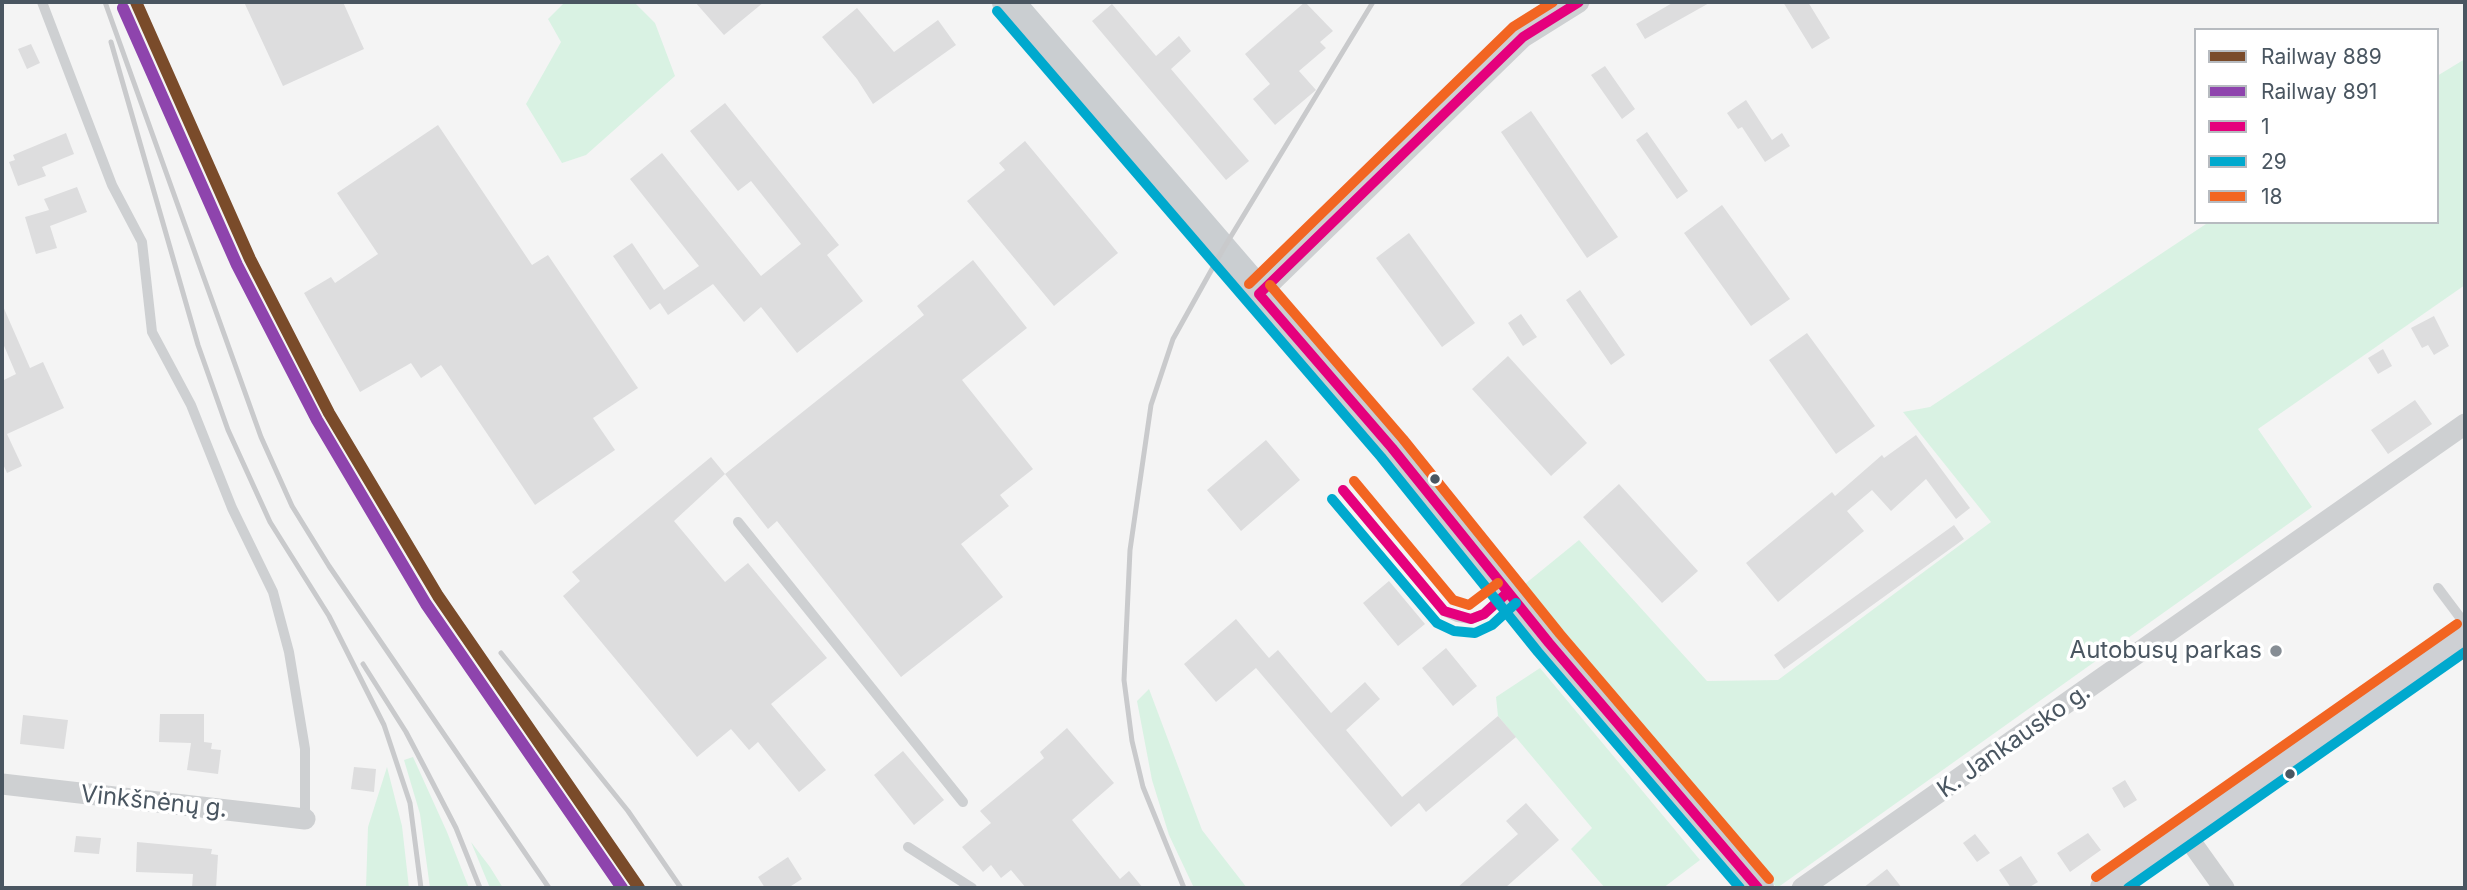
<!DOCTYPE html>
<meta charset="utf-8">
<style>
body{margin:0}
#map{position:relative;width:2467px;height:890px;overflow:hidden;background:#f4f4f4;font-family:Inter,sans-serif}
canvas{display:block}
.frame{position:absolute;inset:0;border:4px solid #4a5661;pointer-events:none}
.legend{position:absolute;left:2194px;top:28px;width:245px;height:196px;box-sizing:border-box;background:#fff;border:2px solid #b7bbc0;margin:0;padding:9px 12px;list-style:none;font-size:21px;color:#4a5661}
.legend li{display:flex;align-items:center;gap:14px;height:35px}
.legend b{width:35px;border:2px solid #b7bbc0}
</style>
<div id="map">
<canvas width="2467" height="890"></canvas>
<div class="frame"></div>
<ul class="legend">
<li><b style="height:9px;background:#7a4b2a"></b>Railway 889</li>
<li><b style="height:9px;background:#8e44ad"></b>Railway 891</li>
<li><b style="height:9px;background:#e5007d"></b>1</li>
<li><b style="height:9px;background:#00a9ce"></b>29</li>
<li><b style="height:9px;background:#f26522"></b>18</li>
</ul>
</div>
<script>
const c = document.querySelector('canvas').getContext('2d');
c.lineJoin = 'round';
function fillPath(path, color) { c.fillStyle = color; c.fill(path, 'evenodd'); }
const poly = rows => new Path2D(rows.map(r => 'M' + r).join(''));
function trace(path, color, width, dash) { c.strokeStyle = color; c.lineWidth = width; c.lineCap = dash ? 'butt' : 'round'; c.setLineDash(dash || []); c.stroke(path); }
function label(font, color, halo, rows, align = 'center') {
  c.font = font + ' Inter,sans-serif'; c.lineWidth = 7; c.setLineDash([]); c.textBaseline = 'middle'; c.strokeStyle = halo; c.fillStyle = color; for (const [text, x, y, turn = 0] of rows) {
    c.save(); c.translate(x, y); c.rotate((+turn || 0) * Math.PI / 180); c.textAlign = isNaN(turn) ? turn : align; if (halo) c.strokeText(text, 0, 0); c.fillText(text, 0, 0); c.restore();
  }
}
const green = poly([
 [565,2,634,2,655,23,675,76,586,155,562,163,526,104,561,42,548,19],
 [2465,59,2465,285,2258,429,2312,507,1777,888,1525,584,1579,540,1707,681,1778,680,1991,522,1903,412,1930,407,2209,222,2437,222,2437,76],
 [1540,668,1700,860,1663,888,1605,888,1571,849,1592,828,1498,716,1496,697],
 [1149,689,1202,830,1247,888,1194,888,1169,835,1152,780,1137,701],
 [413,757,447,832,469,888,430,888,420,814,404,760],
 [387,767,402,826,409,888,366,888,368,827],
 [471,842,490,867,503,888,490,888]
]);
const building = poly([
 [244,2,343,2,364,49,283,86],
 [695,2,764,2,724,35],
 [1305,2,1333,31,1320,42,1326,48,1299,71,1316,90,1275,125,1253,99,1270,84,1245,54],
 [1674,2,1711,2,1645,39,1636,24],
 [1783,2,1808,2,1830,38,1812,49],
 [1112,4,1156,56,1179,36,1191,51,1171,69,1249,161,1226,180,1092,21],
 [857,8,894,52,938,20,956,45,873,104,857,79,822,37],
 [31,44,40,63,27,69,18,49],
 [1605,66,1635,109,1622,119,1591,75],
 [1746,100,1772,140,1782,133,1790,146,1765,162,1742,127,1738,129,1727,113],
 [725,103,839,245,827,255,863,301,797,353,761,307,744,322,713,284,668,315,660,303,650,310,613,256,632,243,664,290,699,266,630,179,662,153,761,276,801,244,751,181,738,191,690,131],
 [1531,111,1618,237,1587,258,1501,132],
 [438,125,532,265,548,255,638,388,593,418,615,450,535,505,441,365,421,378,411,363,360,392,304,293,331,277,335,283,378,254,337,193],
 [1647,132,1688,191,1677,199,1636,140],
 [66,133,74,154,42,167,46,176,18,186,9,162,15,160,13,155],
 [1025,141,1118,253,1054,306,967,201,1005,170,999,163],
 [77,187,87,212,50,226,57,248,36,254,25,217,49,210,44,199],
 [1722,205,1790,299,1751,326,1684,233],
 [1409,233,1475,323,1442,347,1376,258],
 [973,260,1027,328,962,380,1033,469,1000,495,1009,506,961,544,1003,597,901,677,777,521,768,529,725,474,924,315,917,306],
 [1580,290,1625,355,1611,365,1566,300],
 [2,304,30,368,43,362,64,408,7,434,22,466,7,473,2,462,2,381,16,374,2,341],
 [1521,314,1537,337,1523,346,1508,323],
 [2434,316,2449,346,2434,355,2428,345,2422,348,2411,328],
 [1807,333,1875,426,1836,454,1769,360],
 [2383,349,2392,366,2378,374,2368,358],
 [1508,356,1587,443,1551,476,1472,389],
 [2415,400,2432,424,2388,454,2371,430],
 [1916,435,1970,508,1956,519,1926,479,1891,511,1872,490,1847,511,1864,531,1778,602,1746,563,1832,492,1835,496,1882,455,1884,458],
 [1266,440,1300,480,1241,531,1207,490],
 [711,457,725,474,674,521,725,582,748,563,827,658,771,704,826,770,799,792,758,742,749,750,731,729,697,757,563,596,580,581,572,572],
 [1619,484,1698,571,1662,603,1583,517],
 [1954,525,1964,539,1784,669,1774,655],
 [1389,581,1425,624,1398,646,1363,603],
 [1236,619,1269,658,1278,650,1331,713,1365,682,1380,699,1346,730,1402,797,1498,716,1516,737,1426,812,1419,803,1391,827,1256,668,1216,702,1184,664],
 [1446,648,1477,686,1453,706,1422,668],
 [160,714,204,714,204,742,212,743,211,749,221,750,218,774,187,770,191,743,159,742],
 [23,715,68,720,64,749,20,744],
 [1067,728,1114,783,1072,820,1120,879,1129,871,1143,888,1026,888,1011,870,1001,878,991,865,983,872,962,847,991,823,980,811,1044,758,1040,752],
 [903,751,944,800,914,825,874,775],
 [354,767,376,769,374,792,351,789],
 [2125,780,2137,800,2124,808,2112,788],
 [1526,803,1559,840,1505,888,1457,888,1518,834,1506,821],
 [2088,833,2101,850,2070,872,2057,853],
 [1975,834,1990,853,1977,862,1963,843],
 [76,836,101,838,99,854,74,852],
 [137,842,212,849,211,854,218,855,216,888,192,888,193,874,136,872],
 [2021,856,2038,882,2028,888,2011,888,1999,870],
 [788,857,802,879,788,888,765,888,758,877],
 [1887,869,1902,888,1863,888]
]);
const lane = poly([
 [42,2,112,185,142,242,152,332,191,405,232,508,273,592,289,652,305,749,305,819],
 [1343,490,1444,611,1457,617,1471,619,1484,614,1505,595],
 [738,522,963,802],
 [2438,588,2465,624],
 [908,847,972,888]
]);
const street = poly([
 [1259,294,1523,37,1579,2],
 [2,784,305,819],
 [2184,832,2224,888],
 [1802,888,2465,424]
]);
const secondary = poly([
 [2104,888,2465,635]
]);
const primary = poly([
 [1008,2,1392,448,1549,643,1758,888]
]);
const rail = poly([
 [105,2,261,437,292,506,329,566,549,888],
 [111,42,198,345,228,430,270,522,329,616,384,725,410,803,421,888],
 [501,653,628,811,681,888],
 [363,664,406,732,427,772,456,828,480,888],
 [1184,888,1143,787,1132,741,1124,680,1130,550,1151,405,1173,339,1222,251,1373,2]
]);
const bus1 = poly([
 [1259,294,1392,448,1549,643,1758,888],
 [1259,294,1523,37,1579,2],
 [1343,490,1444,611,1471,619,1484,614,1507,593]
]);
const bus2 = poly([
 [997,11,1381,457,1538,652,1740,888],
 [1332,499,1437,623,1454,631,1475,633,1492,625,1516,603],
 [2128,888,2465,652]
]);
const bus3 = poly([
 [1249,284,1513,27,1553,2],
 [1270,285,1403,439,1560,634,1769,879],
 [1354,481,1453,600,1469,605,1498,583],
 [2096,877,2457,624]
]);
const rail1 = poly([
 [136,2,250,259,329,413,438,596,639,888]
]);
const rail2 = poly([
 [123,8,237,265,317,420,426,604,622,888]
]);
const markers = [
 [1435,479,6,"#4a5661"],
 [2276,651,7,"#868d94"],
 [2290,774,6,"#4a5661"]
];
const poiNames = [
 ["Autobusų parkas",2262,651]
];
const streetNames = [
 ["K. Jankausko g.",2014,741,-35],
 ["Vinkšnėnų g.",154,802,6]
];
fillPath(green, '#d9f2e3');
fillPath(building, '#ddddde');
trace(lane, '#ced0d2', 10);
trace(street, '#ced0d2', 21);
trace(secondary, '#ced0d4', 28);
trace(primary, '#caced1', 32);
trace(rail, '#c9cacc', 5);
trace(bus1, '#e5007d', 10);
trace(bus2, '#00a9ce', 10);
trace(bus3, '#f26522', 10);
trace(rail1, '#7a4b2a', 12);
trace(rail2, '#8e44ad', 12);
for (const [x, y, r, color] of markers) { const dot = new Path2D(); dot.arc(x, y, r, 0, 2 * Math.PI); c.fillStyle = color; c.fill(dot); trace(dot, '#fff', 2.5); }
label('24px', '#4a5661', '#fff', poiNames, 'right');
label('24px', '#4a5661', '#fff', streetNames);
</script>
